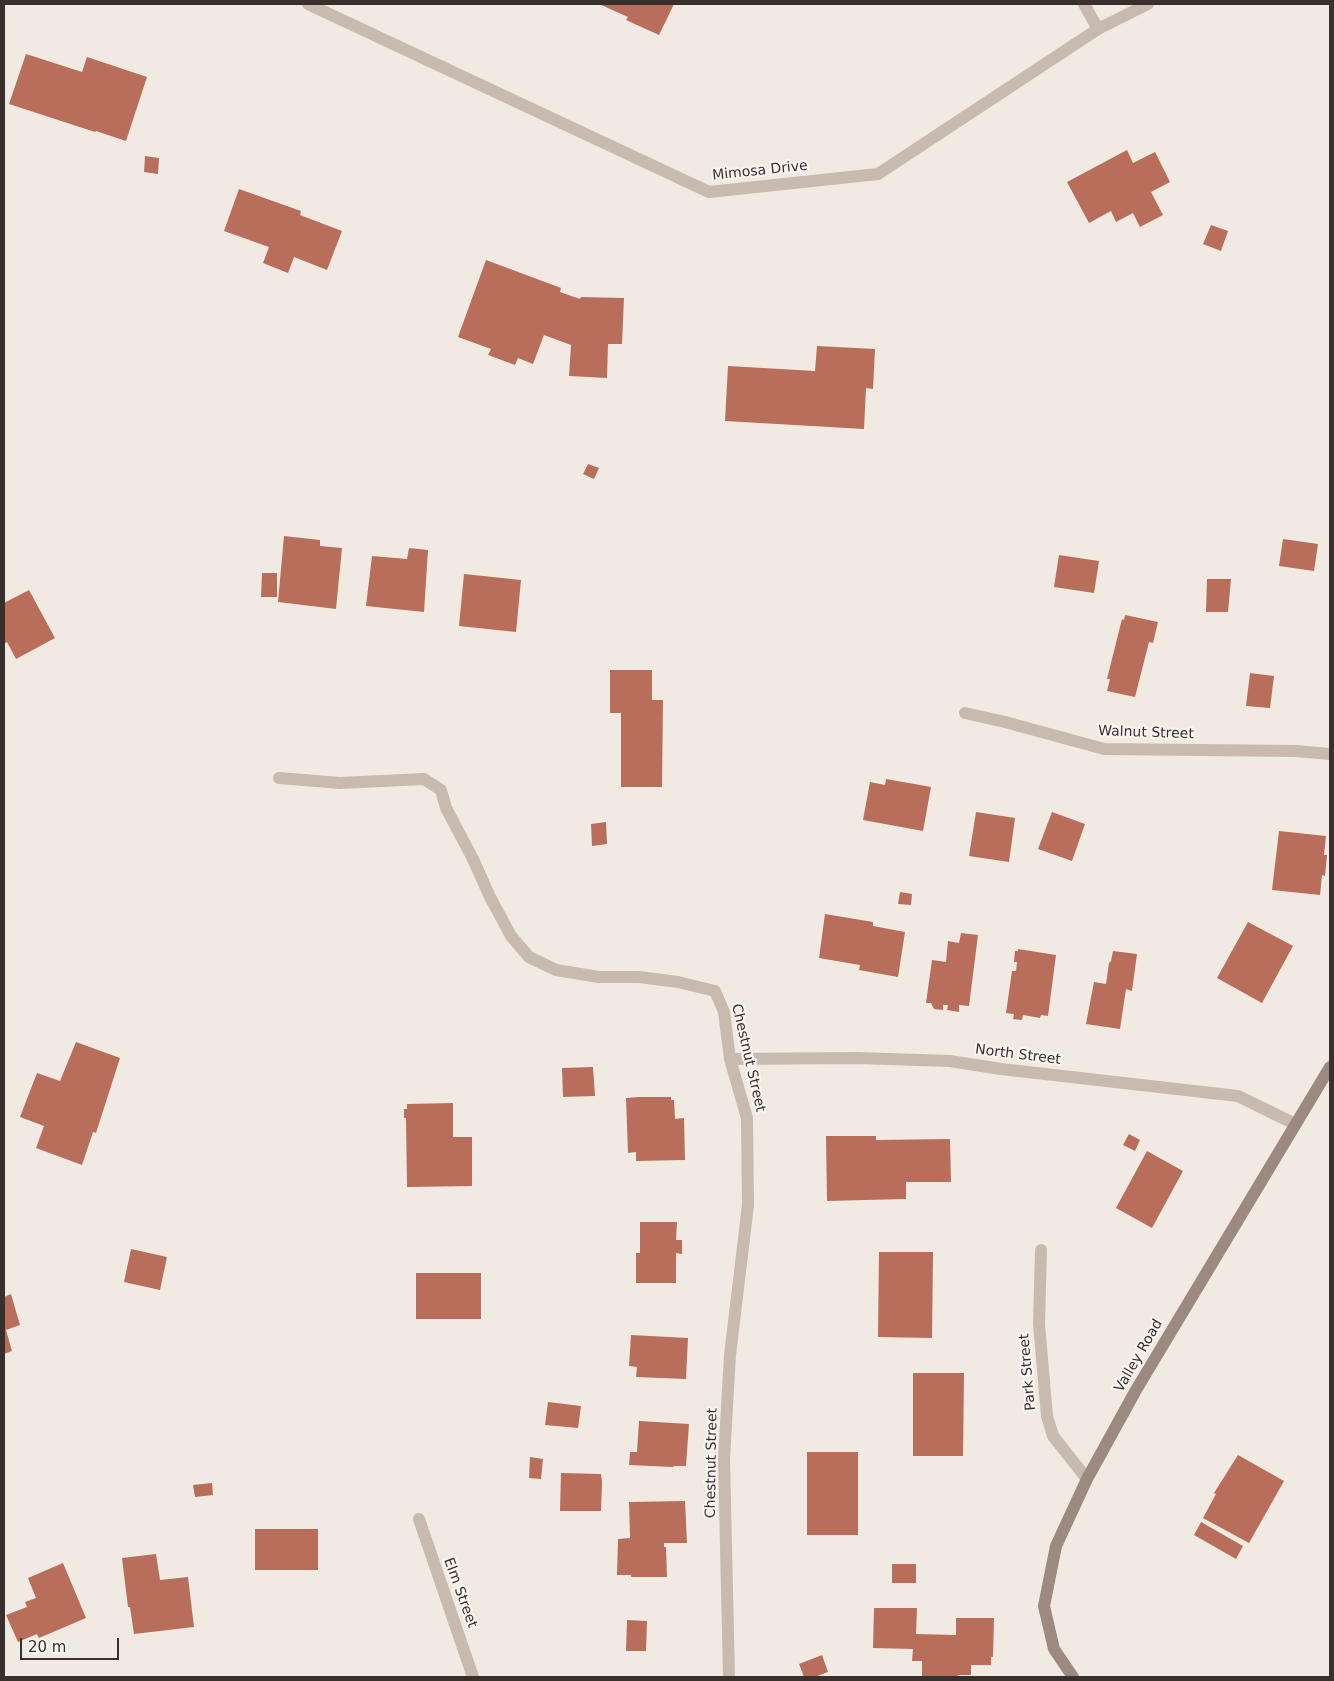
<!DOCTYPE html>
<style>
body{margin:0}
#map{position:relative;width:1334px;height:1681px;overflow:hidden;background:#f1eae3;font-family:"DejaVu Sans",sans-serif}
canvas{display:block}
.frame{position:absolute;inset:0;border:5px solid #38302c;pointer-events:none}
.scale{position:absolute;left:20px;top:1638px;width:99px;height:22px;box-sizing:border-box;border:2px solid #38302c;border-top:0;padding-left:6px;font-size:15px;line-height:18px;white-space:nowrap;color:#38302c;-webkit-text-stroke:4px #f9f4ef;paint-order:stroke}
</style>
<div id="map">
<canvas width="1334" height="1681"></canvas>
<div class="frame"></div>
<div class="scale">20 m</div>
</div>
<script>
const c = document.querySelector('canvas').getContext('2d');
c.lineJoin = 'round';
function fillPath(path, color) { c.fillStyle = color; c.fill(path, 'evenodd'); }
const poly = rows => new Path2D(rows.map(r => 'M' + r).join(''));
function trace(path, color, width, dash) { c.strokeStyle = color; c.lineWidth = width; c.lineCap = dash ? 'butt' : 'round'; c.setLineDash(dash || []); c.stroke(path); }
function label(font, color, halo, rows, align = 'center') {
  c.font = font + ' "DejaVu Sans",sans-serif'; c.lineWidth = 4.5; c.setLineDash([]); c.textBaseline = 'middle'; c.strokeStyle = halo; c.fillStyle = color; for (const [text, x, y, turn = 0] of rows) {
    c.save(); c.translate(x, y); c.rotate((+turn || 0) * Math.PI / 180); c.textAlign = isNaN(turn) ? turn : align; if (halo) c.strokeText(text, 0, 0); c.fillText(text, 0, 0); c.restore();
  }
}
const building = poly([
 [599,4,674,4,659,35,626,20,628,17],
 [26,54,82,72,87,57,147,77,126,141,96,131,95,132,9,104],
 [1127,150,1133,163,1155,152,1170,182,1151,192,1163,215,1140,227,1133,213,1116,222,1111,211,1089,223,1067,182],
 [145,156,159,158,158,174,144,172],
 [239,189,301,211,300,215,342,231,327,270,294,257,288,273,263,263,269,247,224,231],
 [1211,225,1228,231,1221,251,1203,244],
 [486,260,561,288,560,292,580,299,581,297,624,298,622,344,608,344,607,378,569,376,571,345,544,335,533,364,518,358,515,365,488,355,491,349,458,337],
 [817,346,875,349,873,389,866,388,864,429,725,421,728,366,815,371],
 [588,464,599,468,594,479,583,474],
 [284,536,320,540,320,546,342,548,336,609,278,602],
 [1283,539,1318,544,1314,571,1279,566],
 [409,548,428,550,424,612,366,606,372,556,407,559],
 [1059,555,1099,561,1094,593,1054,587],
 [262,573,277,573,277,597,261,597],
 [464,574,521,580,516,632,459,626],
 [1207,579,1231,579,1228,612,1206,612],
 [29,590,55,638,16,659,7,642,4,644,4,603],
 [1125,615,1158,622,1153,643,1149,642,1135,697,1107,691,1110,679,1107,679,1122,619,1124,620],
 [610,670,652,670,652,700,663,700,662,787,621,787,621,713,610,713],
 [1250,673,1274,676,1270,708,1246,706],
 [886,779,931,787,923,831,863,820,870,782,885,785],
 [976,812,1015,818,1009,862,969,856],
 [1052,812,1085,824,1072,861,1038,849],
 [606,822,607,844,592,846,591,824],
 [1279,831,1326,836,1324,855,1327,855,1325,876,1322,875,1320,895,1272,890],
 [900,892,912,894,911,905,898,904],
 [825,914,873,922,873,926,905,932,898,977,859,970,860,965,819,958],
 [1248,922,1293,946,1262,1003,1217,978],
 [961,933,978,935,969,1006,959,1005,959,1012,947,1010,948,1005,943,1005,943,1010,934,1009,931,1003,926,1003,932,960,946,962,948,941,959,943],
 [1018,949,1056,955,1048,1016,1041,1015,1040,1018,1023,1015,1022,1020,1013,1019,1014,1014,1006,1013,1012,971,1016,971,1017,962,1014,962,1015,951,1018,951],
 [1113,951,1137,954,1132,991,1126,989,1120,1029,1086,1024,1094,982,1106,984,1109,963,1111,961],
 [76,1042,120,1058,96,1133,93,1132,82,1165,36,1148,44,1126,20,1117,37,1073,60,1081],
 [593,1067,595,1096,563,1097,562,1068],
 [639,1097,671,1097,671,1100,674,1100,675,1119,684,1118,685,1160,636,1161,636,1152,628,1153,626,1098],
 [453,1103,453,1137,472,1137,472,1186,407,1187,406,1118,404,1118,404,1109,407,1109,407,1104],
 [1129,1134,1140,1140,1135,1151,1123,1145],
 [826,1136,876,1136,876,1140,950,1139,951,1182,906,1182,906,1199,827,1201],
 [1147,1151,1183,1171,1152,1228,1116,1208],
 [640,1222,677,1222,676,1240,682,1240,682,1254,676,1253,676,1283,636,1283,636,1253,640,1253],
 [131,1249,167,1257,160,1290,124,1282],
 [879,1252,933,1252,932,1338,878,1337],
 [416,1273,481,1273,481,1319,416,1319],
 [11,1294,20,1325,6,1330,12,1351,4,1354,4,1297],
 [631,1335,688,1338,686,1379,636,1377,637,1367,629,1366],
 [913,1373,964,1373,963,1456,913,1456],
 [548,1402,581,1406,578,1428,545,1425],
 [639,1421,689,1424,686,1466,674,1466,673,1467,629,1465,630,1452,637,1452],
 [807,1452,858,1452,858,1535,807,1535],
 [1238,1455,1284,1481,1249,1543,1203,1518,1216,1494,1214,1493],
 [530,1457,543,1459,541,1479,529,1478],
 [561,1473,601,1474,602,1482,601,1511,560,1511],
 [212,1483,213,1495,195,1497,193,1485],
 [685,1501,687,1543,664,1543,664,1547,666,1547,667,1577,631,1577,631,1575,617,1575,618,1539,630,1538,629,1502],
 [1201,1522,1243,1546,1236,1559,1194,1535],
 [255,1529,318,1529,318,1570,255,1570],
 [156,1554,160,1580,188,1577,194,1627,134,1634,130,1607,128,1607,122,1558],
 [63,1563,86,1618,39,1638,37,1634,18,1642,6,1615,27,1607,25,1602,36,1598,28,1578],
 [892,1564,916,1564,916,1583,892,1583],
 [874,1608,917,1608,916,1634,956,1635,956,1618,994,1618,993,1657,991,1657,991,1665,971,1665,971,1675,958,1675,958,1677,922,1677,922,1661,912,1661,913,1649,873,1648],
 [627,1620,647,1621,646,1651,626,1651],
 [822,1655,828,1672,815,1677,804,1677,799,1664]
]);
const street = poly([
 [308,4,709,192,878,174,1098,29,1148,4],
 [1084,4,1098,29],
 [965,713,1005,722,1104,749,1296,751,1330,754],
 [279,778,340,783,424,779,441,790,446,808,473,859,490,897,511,936,529,957,556,970,599,977,639,977,678,982,715,991,724,1012,730,1059,747,1118,748,1205,730,1355,724,1459,729,1677],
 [730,1059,857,1058,950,1061,1001,1069,1238,1096,1295,1124],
 [1041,1250,1039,1324,1047,1416,1053,1436,1087,1479],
 [419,1519,473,1677]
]);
const secondary = poly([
 [1073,1677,1054,1649,1044,1606,1056,1546,1087,1479,1136,1390,1330,1067]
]);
const streetNames = [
 ["Mimosa Drive",760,171,-6],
 ["Walnut Street",1146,733,2],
 ["North Street",1018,1055,7],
 ["Chestnut Street",748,1058,77],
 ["Valley Road",1139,1356,-60],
 ["Park Street",1028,1372,-95],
 ["Chestnut Street",712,1463,-89],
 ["Elm Street",460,1593,70]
];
fillPath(building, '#b86e5a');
trace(street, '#c8baaf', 12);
trace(secondary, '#9c8a81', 12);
label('14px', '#38302c', '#f9f4ef', streetNames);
</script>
